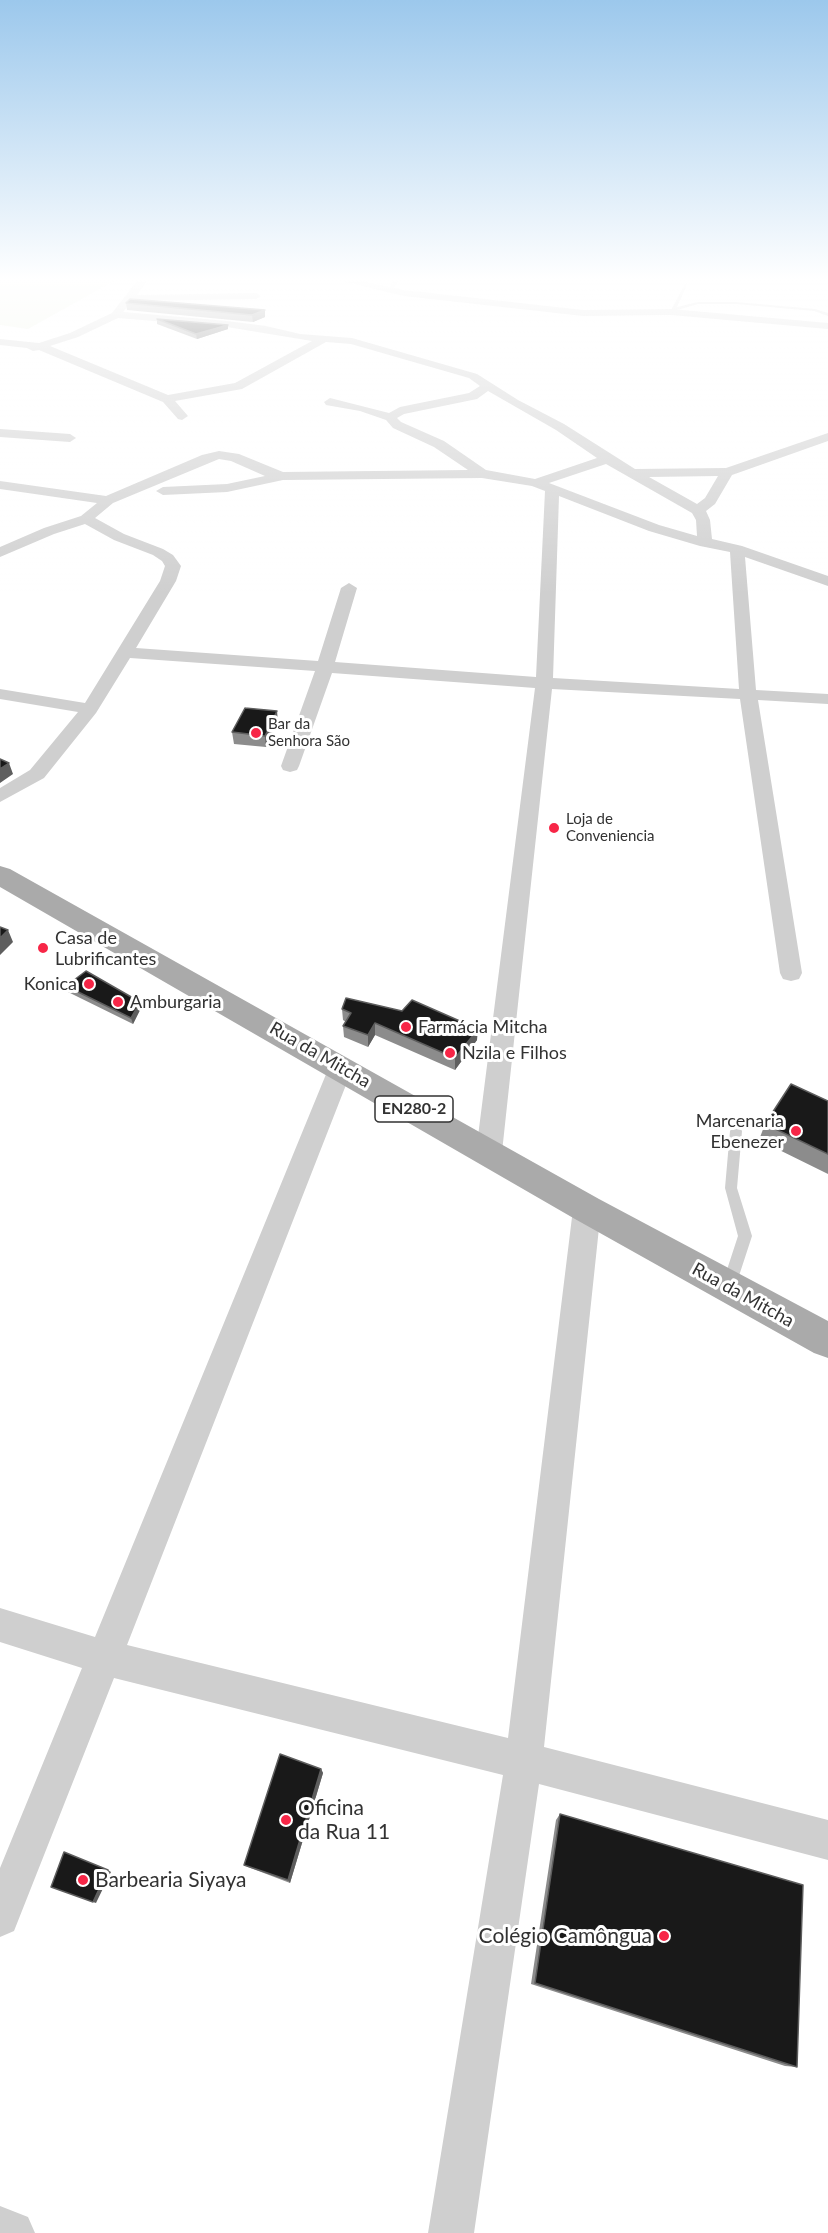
<!DOCTYPE html>
<meta charset="utf-8">
<style>
body{margin:0}
canvas{display:block;background:#fff}
</style>
<canvas width="828" height="2233"></canvas>
<script>
const c = document.querySelector('canvas').getContext('2d');
c.lineJoin = 'round';
function fillPath(path, color) { c.fillStyle = color; c.fill(path, 'evenodd'); }
const poly = rows => new Path2D(rows.map(r => 'M' + r).join(''));
function trace(path, color, width, dash) { c.strokeStyle = color; c.lineWidth = width; c.lineCap = dash ? 'butt' : 'round'; c.setLineDash(dash || []); c.stroke(path); }
function label(font, color, halo, rows, align = 'center') {
  c.font = font + ' Lato,sans-serif'; c.lineWidth = 6; c.setLineDash([]); c.textBaseline = 'middle'; c.strokeStyle = halo; c.fillStyle = color; for (const [text, x, y, turn = 0] of rows) {
    c.save(); c.translate(x, y); c.rotate((+turn || 0) * Math.PI / 180); c.textAlign = isNaN(turn) ? turn : align; if (halo) c.strokeText(text, 0, 0); c.fillText(text, 0, 0); c.restore();
  }
}
const green = poly([
 [0,281,114,281,28,329,0,325]
]);
const lane = poly([
 [394,281,399,281,391,291,387,291,394,281],
 [686,282,688,283,677,307,698,302,736,302,815,309,828,313,828,316,814,311,736,304,698,304,670,312,686,282],
 [736,1126,740,1128,742,1131,737,1188,752,1236,736,1285,734,1289,729,1291,724,1289,722,1285,738,1236,725,1188,730,1131,732,1128,736,1126]
]);
const street = poly([
 [137,281,147,281,137,295,256,293,261,296,256,299,132,301,123,312,227,321,266,326,300,334,352,338,477,374,518,400,564,424,635,469,726,468,828,433,828,441,732,475,715,504,706,511,710,520,712,539,742,546,828,576,828,586,745,557,756,690,828,694,828,704,758,700,802,973,799,979,791,981,783,979,780,973,740,699,552,689,502,1152,498,1159,489,1162,480,1159,476,1152,535,688,332,673,299,766,297,770,290,772,283,770,281,766,315,671,130,658,96,713,44,778,0,802,0,788,30,770,78,712,0,699,0,689,85,703,160,581,165,566,162,561,153,555,114,540,85,524,54,534,0,557,0,547,44,528,81,516,97,503,0,489,0,481,106,496,202,455,219,451,239,454,283,472,468,470,434,447,393,428,386,420,360,411,326,405,324,402,330,398,389,413,400,407,469,393,480,386,469,378,351,344,326,342,242,389,175,401,188,416,182,420,178,419,163,402,39,350,33,351,27,348,0,345,0,339,39,343,70,333,112,313,137,281],
 [118,318,227,327,312,341,235,383,168,395,50,346,78,337,118,318],
 [488,391,556,430,597,458,535,479,486,470,444,441,401,422,397,418,404,414,477,399,488,391],
 [219,459,231,461,265,476,227,484,163,487,156,491,163,495,227,492,283,480,482,478,532,486,545,491,536,677,335,662,357,588,349,583,341,588,318,661,136,648,176,581,181,566,173,555,163,549,124,534,95,518,113,503,219,459],
 [606,464,692,513,696,520,697,536,659,525,549,483,606,464],
 [718,476,705,498,697,504,649,477,718,476],
 [559,496,649,531,700,546,730,552,739,689,553,678,559,496],
 [342,281,363,281,404,290,583,310,671,309,828,323,828,329,671,315,583,316,404,296,342,281],
 [0,429,70,434,76,438,70,442,0,437,0,429],
 [341,1058,350,1060,353,1067,127,1645,508,1738,573,1209,577,1201,587,1198,597,1201,601,1209,544,1747,828,1820,828,1860,539,1784,474,2233,428,2233,503,1775,114,1678,14,1931,0,1937,0,1868,82,1668,0,1642,0,1608,95,1637,329,1067,332,1060,341,1058],
 [0,2206,28,2217,35,2233,0,2233,0,2206]
]);
const primary = poly([
 [0,866,10,869,599,1199,828,1321,828,1358,814,1353,575,1219,0,887,0,866]
]);
const wall = poly([
 [130,299,265,310,265,317,253,322,127,310,126,303],
 [157,319,228,325,228,329,197,339,157,324],
 [278,722,266,747,234,744,232,732],
 [66,986,140,1002,141,1008,133,1024,68,992],
 [342,1009,477,1040,455,1070,375,1035,368,1047,344,1037,343,1026,346,1022,343,1020],
 [828,1101,828,1174,759,1140,765,1124],
 [321,1769,323,1773,290,1883,248,1867,244,1865],
 [560,1814,797,2067,785,2066,531,1984,556,1820]
]);
const shadedWall = poly([
 [265,310,265,317,253,322,252,315],
 [228,325,228,329,197,339,196,334],
 [277,711,278,722,266,747,265,736],
 [9,763,13,774,0,783,0,769],
 [8,930,13,942,0,955,0,938],
 [140,1002,141,1008,133,1024,131,1018],
 [375,1023,375,1035,368,1047,368,1035],
 [478,1029,477,1040,455,1070,455,1058],
 [321,1769,323,1773,290,1883,288,1880],
 [108,1870,111,1872,96,1903,93,1902]
]);
const building = poly([
 [130,299,265,310,252,315,126,303,130,299],
 [157,319,228,325,196,334,157,319],
 [245,708,277,711,265,736,232,732,245,708],
 [0,759,9,763,0,769,0,759],
 [0,927,8,930,0,938,0,927],
 [86,971,140,1002,131,1018,66,986,86,971],
 [346,998,402,1011,412,1000,478,1029,455,1058,375,1023,368,1035,343,1026,351,1013,342,1009,346,998],
 [791,1084,828,1101,828,1154,765,1124,791,1084],
 [280,1754,321,1769,288,1880,244,1865,280,1754],
 [560,1814,803,1885,797,2067,535,1983,560,1814],
 [64,1852,108,1870,93,1902,51,1887,64,1852]
]);
const markers = [
 [256,733,6,"#f72647"],
 [554,828,6,"#f72647"],
 [43,948,6,"#f72647"],
 [89,984,6,"#f72647"],
 [118,1002,6,"#f72647"],
 [406,1027,6,"#f72647"],
 [450,1053,6,"#f72647"],
 [796,1131,6,"#f72647"],
 [286,1820,6,"#f72647"],
 [83,1880,6,"#f72647"],
 [664,1936,6,"#f72647"]
];
const farPoinames = [
 ["Bar da",268,724],
 ["Senhora São",268,741],
 ["Loja de",566,819],
 ["Conveniencia",566,836]
];
const shields = [
 [414,1109,78]
];
const shieldNames = [
 ["EN280-2",414,1109]
];
const poiNames = [
 ["Casa de",55,938],
 ["Lubrificantes",55,959],
 ["Konica",77,984,"right"],
 ["Amburgaria",130,1002],
 ["Farmácia Mitcha",418,1027],
 ["Nzila e Filhos",462,1053],
 ["Marcenaria",784,1121,"right"],
 ["Ebenezer",784,1142,"right"]
];
const streetNames = [
 ["Rua da Mitcha",320,1055,30],
 ["Rua da Mitcha",743,1295,29]
];
const nearPoinames = [
 ["Oficina",298,1808],
 ["da Rua 11",298,1832],
 ["Barbearia Siyaya",95,1880],
 ["Colégio Camôngua",652,1936,"right"]
];
fillPath(green, '#e9efdf');
fillPath(lane, '#cfcfcf');
fillPath(street, '#cfcfcf');
fillPath(primary, '#aaa');
fillPath(wall, '#8c8c8c');
fillPath(shadedWall, '#5e5e5e');
fillPath(building, '#191919');
trace(building, '#5e5e5e', 1.5);
const sky = c.createLinearGradient(0, 0, 0, 594);
sky.addColorStop(0, '#9cc8ec');
sky.addColorStop(0.47, '#fff');
sky.addColorStop(1, '#ffffff00');
c.fillStyle = sky;
c.fillRect(0, 0, 828, 594);
for (const [x, y, r, color] of markers) { const dot = new Path2D(); dot.arc(x, y, r, 0, 2 * Math.PI); c.fillStyle = color; c.fill(dot); trace(dot, '#fff', 2); }
label('15px', '#323232', '#fff', farPoinames, 'left');
for (const [x, y, w] of shields) { const box = new Path2D(); box.roundRect(x - w / 2, y - 13, w, 26, 4.5); c.fillStyle = '#fff'; c.fill(box); trace(box, '#323232', 1.5); }
label('bold 16px', '#323232', null, shieldNames);
label('18px', '#323232', '#fff', poiNames, 'left');
label('18px', '#323232', '#fff', streetNames);
label('21px', '#323232', '#fff', nearPoinames, 'left');
</script>
